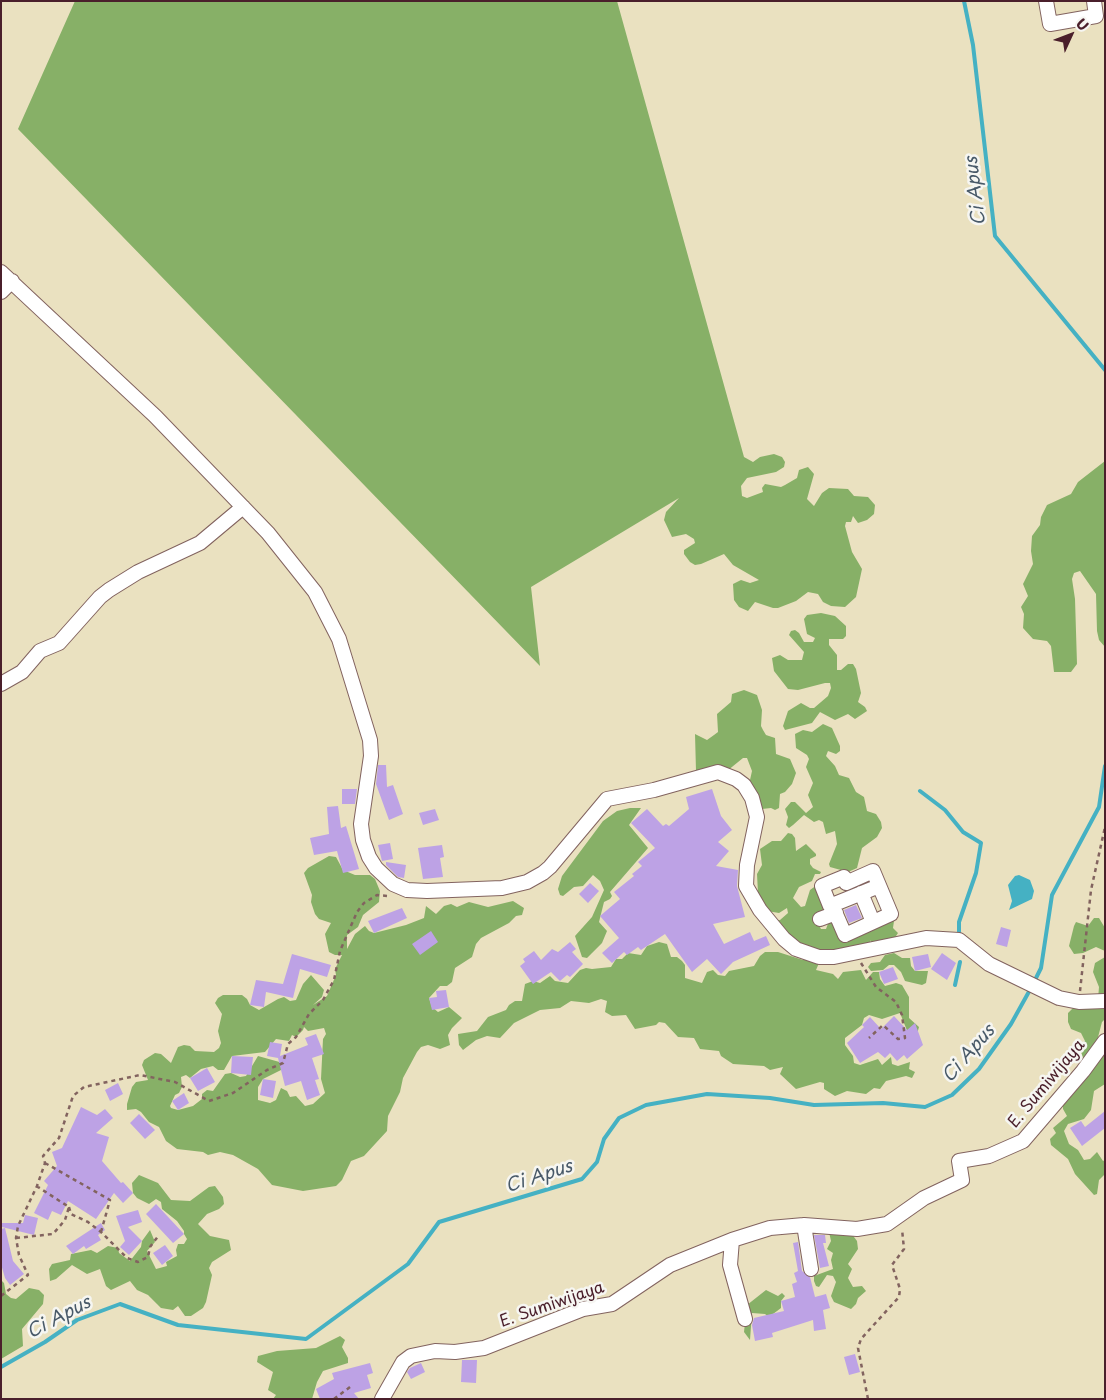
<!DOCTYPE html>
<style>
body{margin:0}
#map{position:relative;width:1106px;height:1400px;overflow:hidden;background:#eae1c0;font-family:"Playpen Sans",sans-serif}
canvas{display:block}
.frame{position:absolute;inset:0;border:2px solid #4a1f2b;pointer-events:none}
.north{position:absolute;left:1046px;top:10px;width:50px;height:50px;-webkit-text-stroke:4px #f6f6f2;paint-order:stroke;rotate:47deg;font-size:14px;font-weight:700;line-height:20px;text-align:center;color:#4a1f2b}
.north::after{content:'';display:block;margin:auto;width:18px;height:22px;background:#4a1f2b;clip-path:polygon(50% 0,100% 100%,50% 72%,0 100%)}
</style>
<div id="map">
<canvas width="1106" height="1400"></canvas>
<div class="frame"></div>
<div class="north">U</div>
</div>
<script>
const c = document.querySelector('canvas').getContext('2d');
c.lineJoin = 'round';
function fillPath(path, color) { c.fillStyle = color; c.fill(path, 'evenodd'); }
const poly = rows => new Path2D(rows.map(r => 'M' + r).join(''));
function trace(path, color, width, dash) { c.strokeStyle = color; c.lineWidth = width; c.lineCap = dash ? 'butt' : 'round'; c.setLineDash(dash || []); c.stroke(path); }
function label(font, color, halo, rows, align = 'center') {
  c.font = font + ' "Playpen Sans",sans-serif'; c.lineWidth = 5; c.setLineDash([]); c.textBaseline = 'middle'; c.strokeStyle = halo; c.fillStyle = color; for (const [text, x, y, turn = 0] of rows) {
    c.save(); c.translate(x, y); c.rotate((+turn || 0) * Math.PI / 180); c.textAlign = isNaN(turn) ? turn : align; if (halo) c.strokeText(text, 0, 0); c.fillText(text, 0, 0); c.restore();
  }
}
const forest = poly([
 [75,1,617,1,744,457,753,462,760,457,774,454,782,457,785,462,784,467,776,472,747,478,741,486,742,496,747,498,763,492,762,488,765,484,781,487,785,485,797,478,799,470,808,467,814,474,807,499,814,506,822,493,829,488,848,489,854,496,868,497,875,505,874,514,867,520,858,523,853,516,851,522,846,522,845,526,852,552,862,569,856,597,845,607,831,606,823,602,818,594,808,592,796,601,778,608,773,608,755,602,748,611,739,607,734,600,733,584,741,580,750,583,759,580,733,565,724,554,701,564,695,565,690,562,684,554,684,550,695,543,694,539,686,534,672,537,664,520,666,512,679,498,531,587,540,666,18,129],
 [1105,461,1105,647,1099,640,1097,631,1096,594,1080,571,1074,573,1072,579,1075,599,1077,664,1071,672,1054,672,1051,646,1047,641,1033,639,1023,628,1024,614,1021,607,1028,596,1023,584,1033,564,1031,551,1032,536,1040,525,1041,517,1047,505,1071,494,1078,482],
 [821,613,835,616,846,626,846,636,843,639,829,639,829,645,837,655,837,670,841,670,848,664,853,664,856,669,861,693,858,702,865,707,867,711,855,719,848,714,835,720,820,712,812,723,785,730,783,726,788,711,801,703,810,708,814,708,828,696,831,688,830,683,825,683,798,690,788,689,774,671,772,658,780,655,788,660,802,660,804,652,789,635,791,631,795,630,799,633,804,642,813,642,815,638,807,634,804,619,807,615],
 [744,690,757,695,762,710,761,726,763,730,766,735,775,738,776,754,790,759,796,773,792,784,785,792,780,794,779,808,775,810,771,808,762,809,746,781,750,780,752,771,747,758,743,758,727,771,699,774,696,771,695,734,707,740,714,735,718,732,717,714,731,702,732,694],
 [823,724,832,728,840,746,840,751,836,754,828,751,826,756,835,766,839,775,849,778,856,792,864,797,867,811,876,814,881,822,882,828,877,837,862,848,857,868,848,872,830,867,829,864,837,844,835,831,826,834,823,822,819,820,814,822,804,815,793,825,789,828,786,825,788,817,785,809,791,802,795,802,806,813,813,807,808,795,813,783,806,767,809,759,807,755,796,748,795,734,803,730,812,732],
 [630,808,641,808,629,825,648,848,610,892,612,896,610,899,604,902,599,922,607,931,602,943,587,958,582,957,575,936,592,917,604,890,600,881,593,875,583,886,574,887,563,896,560,895,558,889,562,876,603,821,617,811],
 [788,833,792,834,795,838,796,851,806,844,816,854,816,856,810,859,810,864,813,868,821,872,820,874,815,874,812,881,799,887,793,898,801,907,805,906,810,890,817,885,829,906,819,925,821,929,826,929,829,921,833,919,841,932,893,919,894,921,893,928,898,933,894,939,871,944,871,940,869,945,819,963,816,970,833,974,838,979,843,972,861,970,866,980,873,972,879,972,880,979,885,986,896,983,902,985,909,997,909,1018,919,1027,917,1034,908,1033,900,1013,882,1019,869,1015,864,1018,862,1025,845,1038,845,1045,853,1056,854,1063,860,1065,878,1059,882,1065,891,1057,892,1064,898,1066,910,1062,909,1069,915,1072,912,1078,906,1076,886,1081,880,1089,874,1088,866,1094,847,1091,835,1096,824,1089,824,1083,820,1082,796,1089,780,1074,783,1067,770,1070,764,1066,733,1064,721,1056,719,1051,700,1049,694,1038,678,1037,665,1023,659,1022,656,1025,635,1029,626,1015,612,1016,605,1012,607,1001,601,999,589,1003,571,1001,560,1008,540,1010,514,1023,500,1038,487,1036,476,1040,463,1050,459,1045,458,1034,477,1031,488,1017,506,1010,509,1005,515,1001,522,1001,525,984,533,981,540,983,550,976,555,981,568,983,580,970,586,968,592,969,611,967,616,959,622,959,628,953,641,955,647,946,659,942,667,944,671,957,677,957,682,961,685,965,685,978,702,983,707,972,713,970,718,975,725,976,729,971,754,966,760,956,765,952,778,952,803,960,802,955,773,921,780,920,788,913,787,908,779,913,767,911,758,893,757,874,762,865,760,849,772,841,781,841],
 [329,856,336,857,343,870,355,875,370,875,375,879,380,891,379,902,363,915,358,927,347,935,347,949,355,934,365,926,369,931,374,933,406,925,424,918,426,906,436,914,444,906,451,904,457,907,469,902,488,907,513,901,524,908,522,915,516,916,509,923,481,938,476,944,472,957,455,968,452,982,447,986,440,986,429,998,432,1007,438,1012,449,1007,462,1018,452,1028,448,1035,450,1045,440,1049,428,1045,421,1047,417,1052,403,1078,400,1092,388,1116,387,1131,364,1156,351,1161,342,1180,336,1186,303,1191,272,1185,258,1169,233,1155,220,1152,208,1155,203,1152,177,1149,166,1141,159,1127,149,1122,141,1112,136,1109,127,1110,127,1104,132,1087,136,1082,148,1080,142,1065,144,1060,155,1053,161,1054,171,1063,178,1047,184,1045,190,1046,195,1051,214,1052,219,1048,221,1043,218,1031,222,1014,215,1003,218,998,223,995,242,995,247,999,250,1005,259,1010,278,999,284,997,290,1001,296,1000,303,984,311,975,324,990,322,997,313,1005,327,996,336,975,335,969,342,955,335,955,329,952,325,934,331,923,319,919,315,914,311,902,312,895,304,873,308,868],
 [304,1027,308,1031,324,1028,326,1034,323,1039,321,1079,325,1093,313,1104,305,1106,296,1096,290,1097,287,1091,281,1088,276,1100,270,1103,258,1100,258,1087,263,1079,281,1070,283,1063,258,1056,246,1076,240,1077,231,1073,225,1074,213,1091,207,1090,202,1094,202,1099,193,1106,178,1110,171,1108,170,1106,175,1095,179,1093,182,1087,181,1077,186,1075,190,1078,201,1069,213,1066,218,1070,224,1070,232,1056,265,1052,276,1039,289,1041,292,1035,296,1037,303,1030],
 [1094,918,1099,918,1105,928,1105,951,1096,947,1083,953,1074,954,1069,946,1074,926,1076,922,1088,926],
 [894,953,902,958,910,958,911,966,915,971,928,971,926,983,922,985,905,981,901,972,894,965,889,965,883,970,871,971,868,967,871,963,880,962,885,955],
 [1105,957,1105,1019,1102,1022,1097,1041,1099,1051,1105,1054,1105,1084,1094,1091,1091,1110,1084,1119,1068,1124,1064,1131,1069,1144,1078,1150,1084,1160,1090,1159,1097,1152,1103,1161,1105,1160,1105,1174,1099,1180,1097,1194,1094,1195,1075,1174,1068,1159,1051,1145,1050,1139,1056,1133,1053,1128,1067,1116,1063,1109,1063,1100,1077,1089,1082,1081,1085,1065,1080,1048,1085,1041,1081,1033,1071,1029,1068,1022,1068,1013,1074,1007,1098,999,1099,987,1093,972,1095,963],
 [139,1175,158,1183,171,1200,190,1201,209,1187,215,1186,223,1197,224,1204,219,1209,207,1214,198,1224,210,1236,229,1240,231,1250,212,1262,209,1268,212,1275,206,1302,203,1308,191,1316,185,1316,178,1306,173,1310,161,1308,148,1295,137,1290,130,1281,111,1290,106,1286,100,1269,87,1274,72,1265,56,1279,50,1281,49,1269,52,1264,70,1260,71,1254,91,1250,97,1253,108,1246,118,1248,119,1253,130,1261,141,1247,142,1241,150,1230,155,1242,147,1251,156,1269,167,1266,166,1262,177,1256,176,1250,178,1244,184,1244,187,1239,184,1234,184,1231,177,1221,162,1209,161,1202,156,1199,149,1204,137,1198,133,1193,132,1183],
 [829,1232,851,1233,857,1241,858,1249,848,1264,852,1269,848,1278,853,1287,862,1286,866,1291,858,1298,856,1304,851,1309,834,1302,831,1296,836,1282,833,1276,827,1275,819,1287,816,1286,814,1281,814,1276,833,1269,831,1260,833,1253,827,1249,831,1241],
 [1,1280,4,1283,6,1294,11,1298,16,1299,29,1288,39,1290,44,1295,43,1304,22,1329,23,1346,1,1359],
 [766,1290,778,1296,782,1293,785,1296,781,1301,781,1308,769,1317,765,1314,752,1313,750,1340,744,1332,747,1305],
 [340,1336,345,1340,342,1347,348,1358,348,1363,323,1371,317,1382,312,1399,273,1399,276,1395,268,1390,273,1372,257,1362,258,1356,277,1351,316,1348]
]);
const water = poly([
 [1019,875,1030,880,1034,891,1032,899,1009,910,1012,901,1008,885,1015,876]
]);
const stream = poly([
 [964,1,973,45,995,236,1105,370],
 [920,791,945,810,963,832,981,843,976,873,959,922,959,937],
 [1034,982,1041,968,1052,895,1099,807,1105,766],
 [955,985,960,962],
 [1,1367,45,1342,77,1320,120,1304,178,1325,306,1339,408,1264,439,1222,582,1179,597,1162,604,1139,619,1118,646,1105,707,1094,770,1098,814,1105,883,1103,925,1107,952,1095,979,1069,1011,1024,1031,988]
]);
const building = poly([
 [378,765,386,765,387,787,393,785,403,814,389,820,376,784],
 [342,789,357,789,355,804,342,804],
 [712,789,721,816,732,830,718,842,729,851,716,866,738,870,737,886,745,917,713,924,724,944,750,932,754,941,766,936,770,945,733,962,721,974,707,959,692,972,665,934,641,950,638,947,627,955,624,952,612,963,602,953,619,938,600,916,620,899,614,892,634,876,632,874,642,866,638,862,655,848,631,823,647,809,663,826,666,824,669,826,689,809,686,797],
 [338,806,341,828,346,826,359,869,343,873,337,851,314,855,310,838,329,834,327,807],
 [435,809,439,820,423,825,419,813],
 [390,843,393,859,382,861,378,845],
 [442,845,444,857,440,858,443,877,423,879,418,848],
 [386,862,406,865,404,878,398,877,386,865],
 [590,883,599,891,588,903,579,894],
 [856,905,862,918,849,923,844,910],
 [402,908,407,918,374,933,368,921],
 [1001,927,1011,930,1007,947,996,944],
 [431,931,438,942,420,955,412,944],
 [570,942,576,949,572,952,583,964,570,977,567,975,560,981,551,972,533,984,520,966,525,962,523,959,534,951,541,960,552,949,558,952],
 [942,953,956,963,947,980,931,969],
 [292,954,331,965,327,977,300,969,293,998,266,992,264,1007,250,1005,256,980,283,984],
 [928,954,931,967,915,971,912,957],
 [893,967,898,979,884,984,879,972],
 [446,990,449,1007,432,1010,429,998,437,997,436,991],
 [894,1016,907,1030,915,1023,923,1045,907,1059,904,1055,897,1061,890,1053,885,1058,878,1052,860,1063,847,1043,864,1027,862,1025,870,1017,881,1029],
 [316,1034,324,1054,312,1058,319,1079,315,1080,320,1095,307,1100,301,1081,285,1086,278,1058,267,1056,270,1042,282,1044,280,1056,308,1045,305,1038],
 [232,1056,253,1057,251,1075,231,1073],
 [207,1068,215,1082,198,1091,190,1078],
 [263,1079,276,1081,273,1098,260,1095],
 [118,1083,123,1094,110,1101,105,1090],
 [184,1093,189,1103,178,1110,172,1101],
 [81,1107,97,1115,105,1109,113,1118,96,1133,109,1137,102,1161,121,1183,123,1182,133,1193,123,1203,114,1193,96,1219,68,1201,61,1215,52,1211,48,1220,34,1213,48,1185,44,1181,57,1166,52,1152,62,1148],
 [1105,1111,1105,1128,1082,1146,1070,1128,1081,1121,1085,1127],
 [139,1114,155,1130,145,1139,130,1123],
 [156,1204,184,1234,173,1243,146,1214],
 [138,1210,142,1222,128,1227,142,1241,129,1255,120,1247,125,1241,116,1216],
 [25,1215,38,1218,34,1235,2,1227,2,1223,23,1223],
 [101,1223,105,1230,98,1235,101,1240,86,1249,84,1246,73,1254,66,1246],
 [5,1228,13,1261,24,1274,10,1285,5,1278,1,1264,1,1229],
 [814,1235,825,1235,826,1243,823,1243,829,1266,820,1268],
 [798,1242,802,1271,810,1277,815,1297,826,1294,830,1308,823,1310,826,1329,814,1331,813,1320,772,1333,773,1337,755,1341,752,1325,754,1318,784,1311,781,1301,795,1297,792,1284,797,1282,794,1273,798,1271,793,1243],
 [165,1245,173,1256,162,1265,153,1253],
 [855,1354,860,1372,849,1375,844,1357],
 [462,1360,477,1360,476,1383,461,1382],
 [370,1363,373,1373,367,1375,371,1388,354,1393,359,1399,320,1399,316,1389,334,1379,332,1373],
 [421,1363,425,1372,411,1379,407,1372,410,1368]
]);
const path = poly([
 [861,963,876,987,896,1002,902,1015,905,1038,898,1039,883,1025,869,1038],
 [1080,991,1091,890,1105,827],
 [45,1163,110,1200,101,1232],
 [69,1207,71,1214,88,1222,101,1232,127,1258,138,1262,148,1257,150,1247,159,1235],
 [16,1238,53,1234,65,1220,69,1207,38,1187],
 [1,1296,28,1275,19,1255,16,1238,18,1226,37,1186,45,1163,43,1156,59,1138,73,1096,84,1087,140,1075,175,1082,209,1101,233,1093,267,1070,283,1063,288,1044,296,1037,309,1014,323,1000,334,980,340,951,357,912,364,903,377,895,387,896],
 [334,1399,350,1387],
 [868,1399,858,1348,861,1339,899,1297,900,1289,892,1265,904,1249,902,1229]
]);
const street = poly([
 [1046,1,1050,24,1096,16,1094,1],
 [1,272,155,416,268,533,315,592,339,639,370,740,371,756,361,824,363,840,369,857,376,868,393,884,407,890,427,891,502,888,527,882,543,873,550,867,607,799,654,790,718,772,736,779,744,785,752,798,757,817,747,865,746,886,760,910,784,939,796,949,819,957,834,957,926,938,959,940,989,964,1059,998,1079,1002,1105,1001],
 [1,292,12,281],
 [1,684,22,672,40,651,59,643,100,597,109,590,138,572,200,543,243,507],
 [861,893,873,922],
 [832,905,845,935,891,914,873,871,846,883,844,877,822,886,830,906,832,905,852,897,879,886],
 [820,919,836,913],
 [804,1225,811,1269],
 [732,1240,730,1265,745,1319],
 [382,1399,403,1362,411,1356,435,1351,455,1352,484,1348,583,1309,612,1304,670,1265,732,1240,770,1228,804,1225,857,1229,887,1224,924,1198,962,1180,959,1161,989,1156,1023,1141,1083,1071,1105,1041]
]);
const streetNames = [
 ["E. Sumiwijaya",1047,1084,-50],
 ["E. Sumiwijaya",552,1305,-19]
];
const waterNames = [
 ["Ci Apus",976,191,-97],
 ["Ci Apus",969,1054,-49],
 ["Ci Apus",539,1177,-18],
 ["Ci Apus",59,1318,-28]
];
fillPath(forest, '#87b067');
fillPath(water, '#45b1c3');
trace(stream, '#45b1c3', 4);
fillPath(building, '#bda2e5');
trace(street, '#82635f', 16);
trace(path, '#82635f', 2.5, [4, 4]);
trace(street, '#fff', 14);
label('16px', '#4a1f2b', '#f6f6f2', streetNames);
label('italic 18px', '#485968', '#f6f6f2', waterNames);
</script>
